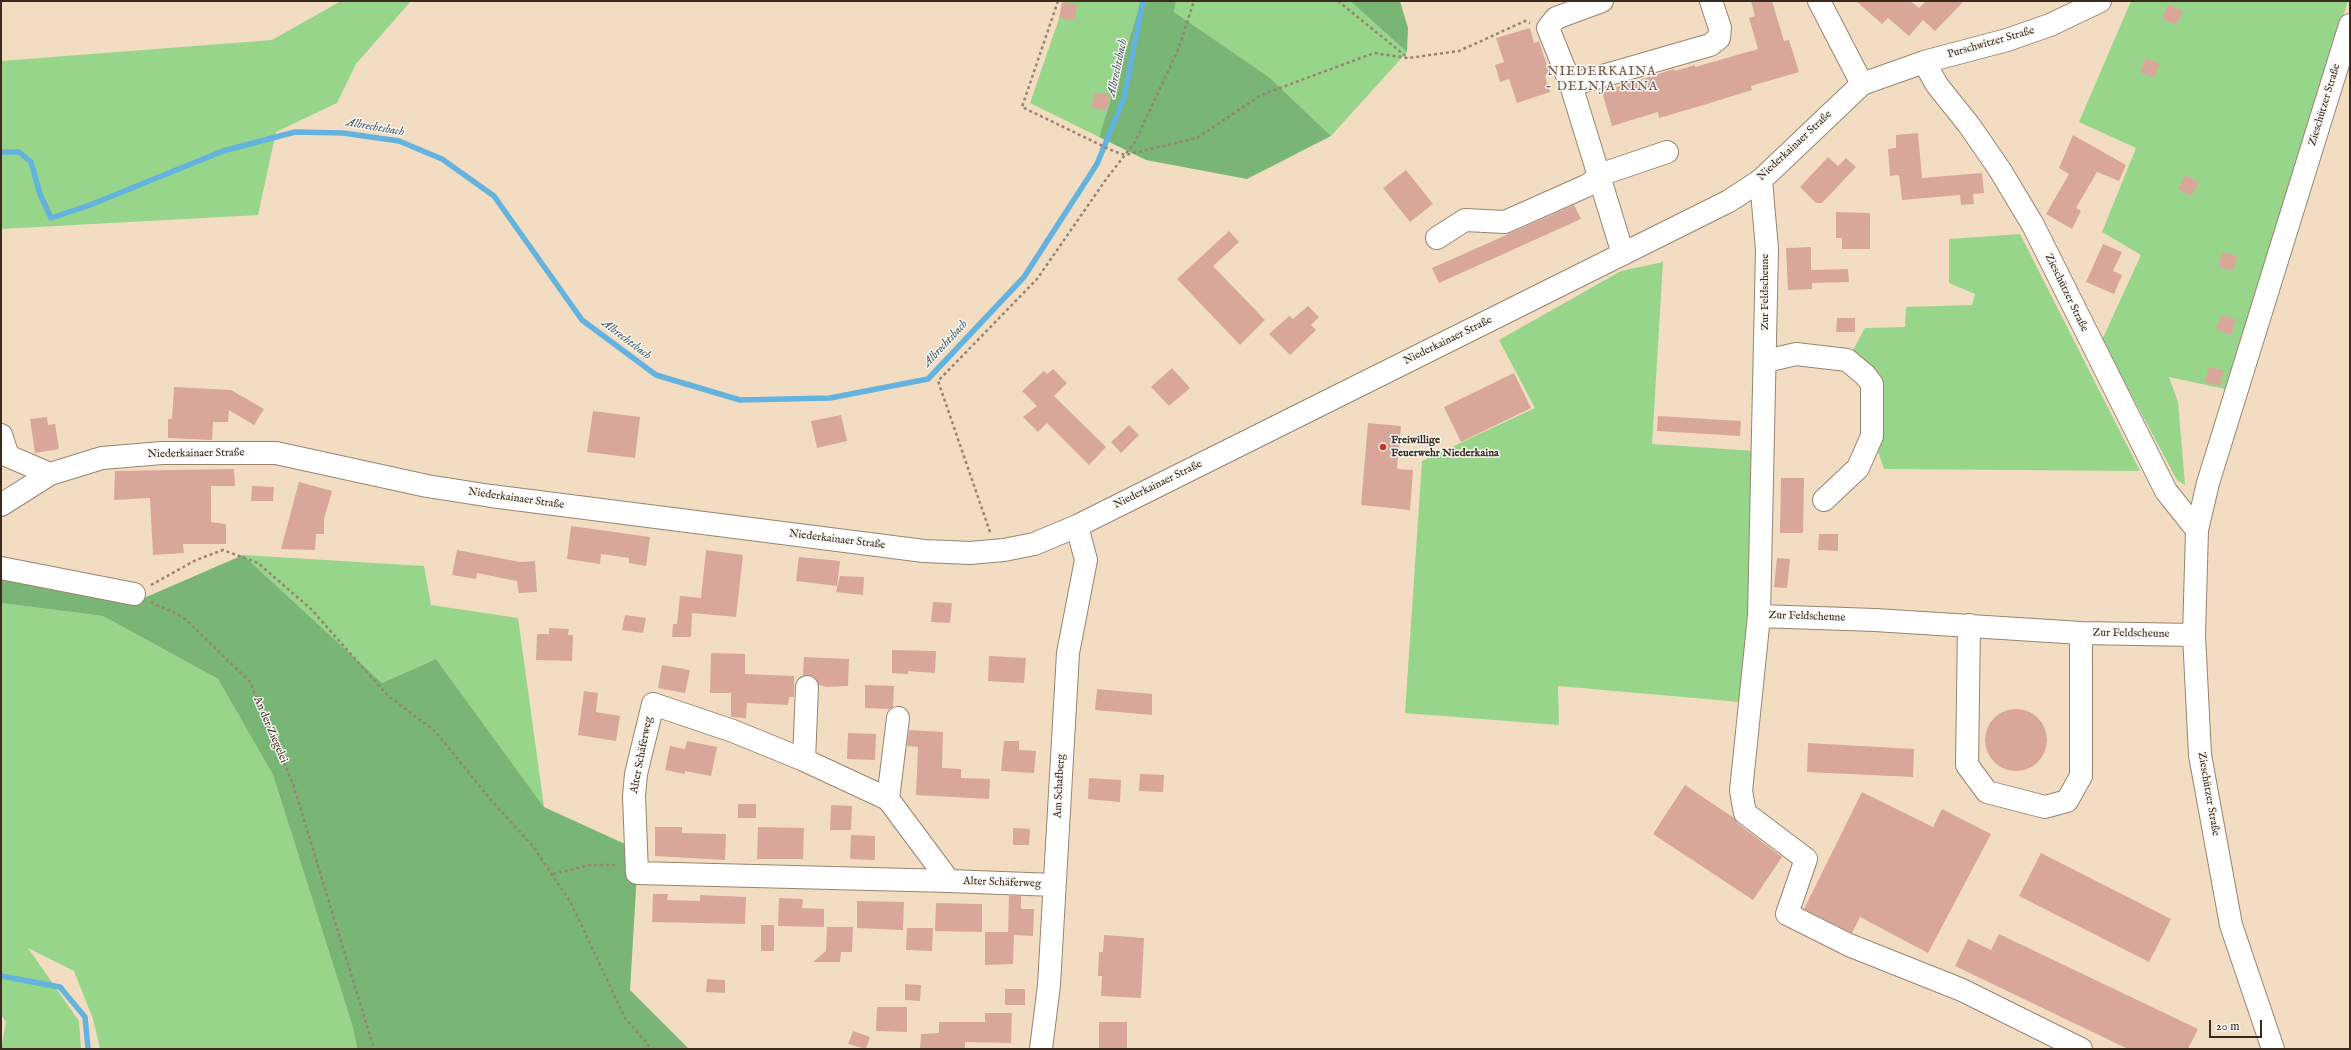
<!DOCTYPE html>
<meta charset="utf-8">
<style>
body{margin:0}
#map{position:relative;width:2351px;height:1050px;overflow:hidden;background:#f3ddc2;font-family:"IM FELL English",serif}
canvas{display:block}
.frame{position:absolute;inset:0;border:2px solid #3b2a1e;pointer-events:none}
.scale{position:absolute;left:2209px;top:1020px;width:53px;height:18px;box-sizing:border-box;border:2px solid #3b2a1e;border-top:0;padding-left:5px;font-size:12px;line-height:14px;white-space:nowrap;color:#3b2a1e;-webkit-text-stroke:3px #f6f6f2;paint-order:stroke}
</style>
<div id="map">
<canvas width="2351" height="1050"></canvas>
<div class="frame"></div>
<div class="scale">20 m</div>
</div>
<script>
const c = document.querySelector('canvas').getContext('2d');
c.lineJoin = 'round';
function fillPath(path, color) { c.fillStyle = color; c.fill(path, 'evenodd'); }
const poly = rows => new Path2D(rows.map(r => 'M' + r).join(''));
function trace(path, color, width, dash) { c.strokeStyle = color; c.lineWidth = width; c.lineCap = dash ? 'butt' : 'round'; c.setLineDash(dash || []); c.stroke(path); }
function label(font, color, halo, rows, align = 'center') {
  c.font = font + ' "IM FELL English",serif'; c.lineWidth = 3; c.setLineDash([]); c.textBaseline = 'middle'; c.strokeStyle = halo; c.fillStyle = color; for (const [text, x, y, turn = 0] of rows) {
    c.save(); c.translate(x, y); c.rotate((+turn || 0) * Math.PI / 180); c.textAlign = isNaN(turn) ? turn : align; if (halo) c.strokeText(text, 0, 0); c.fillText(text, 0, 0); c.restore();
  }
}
const green = poly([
 [341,1,411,1,356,64,337,103,276,132,258,215,1,229,1,61,272,40],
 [1065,1,1141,1,1099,137,1030,103],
 [1176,1,1350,1,1407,52,1331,136,1269,77,1174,12],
 [2131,1,2348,1,2225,389,2169,377,2178,402,2185,485,2177,480,2102,340,2141,255,2102,232,2136,148,2079,122],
 [2020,234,2140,471,1884,469,1873,437,1874,396,1848,359,1865,328,1905,327,1906,307,1972,305,1975,294,1949,283,1949,239],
 [1663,262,1652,444,1755,451,1748,609,1740,702,1558,686,1559,725,1405,713,1422,461,1535,408,1499,340,1621,271],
 [243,555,424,566,431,605,518,618,544,807,436,659,382,683],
 [1,603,103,616,218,679,273,775,353,1028,357,1049,100,1049,93,1019,74,971,28,948,79,1021,81,1049,1,1049,6,1022,1,1015]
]);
const forest = poly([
 [1141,1,1176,1,1174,12,1269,77,1331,136,1247,179,1146,160,1099,137],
 [1350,1,1400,1,1408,28,1407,52],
 [243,555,382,683,436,659,544,807,636,849,637,873,630,990,689,1049,357,1049,353,1028,273,775,218,679,103,616,1,603,1,577,144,598]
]);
const stream = poly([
 [1,152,19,152,31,162,40,194,51,218,90,205,223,151,295,132,343,133,399,141,442,159,494,196,582,320,656,375,740,400,830,398,928,379,1024,277,1097,164,1124,98,1143,1],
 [1,976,60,987,85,1017,88,1049]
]);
const building = poly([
 [1751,1,1772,1,1784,41,1789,40,1799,72,1751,86,1752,90,1707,104,1659,118,1658,112,1612,126,1602,92,1674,69,1675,71,1695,65,1695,67,1758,49,1749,18,1755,16],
 [1856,1,1910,1,1919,8,1926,1,1964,1,1935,31,1923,20,1909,36,1888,18,1882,24],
 [1062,2,1077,4,1075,20,1059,18],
 [2168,4,2183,11,2176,25,2162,19],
 [1530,28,1534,43,1539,41,1550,75,1545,76,1550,92,1517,103,1509,79,1500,82,1495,65,1504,62,1496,38],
 [2146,58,2160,64,2154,78,2140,72],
 [1095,92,1110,95,1106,111,1091,107],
 [1918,133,1922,178,1982,173,1984,193,1973,194,1974,204,1961,205,1960,195,1902,200,1899,175,1890,176,1888,149,1896,148,1896,135],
 [2073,135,2126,165,2119,181,2097,172,2076,208,2081,211,2072,229,2046,214,2069,174,2059,168],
 [1828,157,1838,166,1846,158,1856,167,1822,203,1816,203,1800,187],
 [1406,170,1433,204,1410,222,1383,188],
 [2185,175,2199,182,2191,196,2178,189],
 [1574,205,1581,219,1439,283,1432,268],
 [1836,212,1870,213,1870,249,1842,249,1842,238,1836,238],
 [1229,231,1239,242,1213,266,1265,320,1240,345,1177,279],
 [2103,244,2122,252,2113,271,2122,275,2114,294,2086,282],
 [1811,247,1811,270,1848,269,1849,282,1812,283,1812,289,1788,290,1786,248],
 [2222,252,2237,256,2233,271,2218,267],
 [1308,306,1319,317,1311,325,1316,330,1290,355,1269,334,1289,316,1293,319],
 [2221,315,2236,319,2231,335,2216,330],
 [1837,318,1855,318,1855,332,1836,332],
 [2209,367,2224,370,2220,386,2205,382],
 [1172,368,1190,388,1169,406,1151,387],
 [1053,369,1067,383,1054,396,1106,447,1089,465,1047,423,1038,432,1023,417,1037,406,1022,391,1044,371,1047,374],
 [1514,373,1531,408,1461,442,1444,407],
 [174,387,231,390,264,409,254,425,229,410,228,422,213,422,212,440,168,438,168,419,172,419],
 [593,411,640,417,635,458,587,452],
 [841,415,847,441,817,448,811,421],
 [1658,416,1741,421,1740,436,1657,431],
 [47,417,48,425,55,424,59,449,35,453,30,419],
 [1368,423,1401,426,1397,469,1413,470,1410,510,1361,505],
 [1129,425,1139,435,1121,453,1111,442],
 [234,469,235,486,211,486,211,522,226,524,226,544,183,544,184,553,153,555,150,498,114,500,115,471],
 [1781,478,1804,478,1803,533,1780,533],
 [299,482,332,491,324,519,324,534,316,534,315,550,281,549],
 [252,486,274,487,273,501,251,501],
 [571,526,650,537,646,566,629,563,629,558,601,554,600,564,567,559],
 [1819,534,1838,534,1838,551,1818,550],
 [457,550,520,562,535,561,537,592,519,593,517,581,477,573,476,579,452,575],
 [706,550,743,555,736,617,692,613,691,637,672,637,673,624,677,624,680,596,701,598],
 [799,557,840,561,837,586,796,581],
 [1777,558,1790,559,1787,588,1774,587],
 [840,576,864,577,863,595,836,592],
 [933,602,952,603,950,623,931,622],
 [625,615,646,618,643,633,622,630],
 [549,628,569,629,568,635,573,635,572,661,536,660,537,634,549,634],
 [892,650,936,651,935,673,908,671,908,674,892,673],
 [711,653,745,654,745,674,794,676,794,697,789,697,788,705,747,703,746,718,731,717,731,693,710,693],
 [989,656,1026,658,1024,683,988,681],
 [804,657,849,659,848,686,827,687,819,685,813,676,803,675],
 [662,665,690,670,685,693,658,688],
 [865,685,894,686,893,707,890,709,865,708],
 [1097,689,1152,694,1152,715,1095,710],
 [584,691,598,693,596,712,620,716,616,741,578,735],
 '1985 740a31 31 0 1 1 62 0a31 31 0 1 1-62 0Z',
 [909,730,943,732,942,768,961,769,961,778,990,779,989,799,916,795,918,747,907,746],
 [848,733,876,734,875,760,847,759],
 [687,741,717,747,711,776,685,771,685,774,665,770,670,746,685,749],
 [1004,741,1019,741,1019,750,1036,751,1034,773,1001,771],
 [1808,743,1914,749,1913,777,1807,772],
 [1140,774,1164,775,1163,792,1139,791],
 [1089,778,1121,780,1120,802,1088,799],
 [1685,785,1734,818,1737,823,1782,857,1753,900,1653,834],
 [1862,792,1933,827,1942,809,1991,834,1928,953,1860,917,1852,933,1804,909],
 [738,804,756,804,756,818,738,818],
 [831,805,852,806,851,830,830,830],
 [655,827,682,827,682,833,726,834,725,860,655,856],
 [758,827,804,828,803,859,757,859],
 [1013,828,1030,829,1029,845,1013,845],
 [851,835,875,836,875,860,850,859],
 [2041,853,2171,919,2149,962,2019,896],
 [653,894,668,894,667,900,700,901,700,895,746,897,745,924,652,922],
 [1009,896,1021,896,1021,909,1034,909,1033,936,1014,935,1013,964,985,965,985,932,1008,932],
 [779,898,803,899,802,908,824,909,824,927,778,926],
 [857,901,904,902,903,930,857,928],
 [936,903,982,904,982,932,935,931],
 [761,925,774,925,774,951,761,951],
 [827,927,853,927,852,952,841,952,840,962,813,962,826,951],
 [907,928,933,928,932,951,906,950],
 [1999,934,2198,1029,2188,1049,2128,1049,1955,966,1968,939,1991,950],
 [1104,935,1144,938,1141,998,1101,996,1102,976,1098,976,1099,952,1103,952],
 [707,979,725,980,725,993,706,992],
 [905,984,921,985,920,1001,905,1000],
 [1005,989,1025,989,1025,1005,1005,1005],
 [877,1007,907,1007,907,1032,876,1031],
 [985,1013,1012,1013,1011,1043,965,1042,965,1049,920,1049,921,1034,939,1033,939,1022,985,1022],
 [1099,1022,1127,1022,1127,1049,1099,1049],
 [853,1031,870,1037,866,1049,848,1044]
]);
const path = poly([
 [1058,1,1022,107,1113,151,1125,155,1197,138,1261,95,1374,53,1408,58,1459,51,1525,21,1530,23],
 [1338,1,1408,58],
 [990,532,938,381,1037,279,1107,178,1135,142,1178,50,1194,1],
 [151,585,196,560,223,550,258,563,311,609,388,696,435,731,490,799,532,845,571,903,625,1018,647,1043,650,1049],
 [151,602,183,617,250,682,293,784,374,1049],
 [553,874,590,865,617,865]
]);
const minor = poly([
 [1602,1,1556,18,1548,28,1571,85,1623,254],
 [1819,1,1862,84],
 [1924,62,1937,85,1969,125,2000,170,2033,225,2166,491,2197,530],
 [1571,85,1710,45,1719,38,1720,28,1711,1],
 [1761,180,1767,249,1759,616,1875,620,2081,633,2194,635],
 [1437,238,1465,220,1505,222,1586,186,1608,172,1667,152],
 [1766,361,1796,354,1847,360,1865,375,1872,384,1872,436,1858,468,1824,500],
 [1,435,8,456,50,474],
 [1,505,50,474,102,458,162,453,276,453,427,486,491,496,924,551,970,553,1004,550,1034,544,1077,526,1729,201,1761,180,1862,84,1924,62,2007,40,2050,25,2100,1],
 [1,568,134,594],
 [1759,616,1741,791,1745,813,1806,859,1787,914,1849,945,1962,990,2081,1049],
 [1969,625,1967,765,1987,792,2045,807,2067,801,2081,776,2081,633],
 [804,760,807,687],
 [888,799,898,718],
 [949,881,637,873,634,796,636,774,653,704,733,731,804,760,888,799,949,881,1054,885],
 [1041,1049,1049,985,1068,653,1086,560,1077,526],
 [2273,1049,2231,925,2200,755,2194,635,2197,530,2208,483,2350,25]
]);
const markers = [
 [1383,447,4,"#c8321e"]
];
const streetNames = [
 ["Purschwitzer Straße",1991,43,-16],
 ["Zieschützer Straße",2325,105,-73],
 ["Niederkainaer Straße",1795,146,-43],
 ["Zur Feldscheune",1766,292,-90],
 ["Zieschützer Straße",2066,293,64],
 ["Niederkainaer Straße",1448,341,-26],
 ["Niederkainaer Straße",196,454,-1],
 ["Niederkainaer Straße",1158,485,-26],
 ["Niederkainaer Straße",516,499,8],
 ["Niederkainaer Straße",837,540,7],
 ["Zur Feldscheune",1807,617,2],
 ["Zur Feldscheune",2131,634,1],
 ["An der Ziegelei",270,730,67],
 ["Alter Schäferweg",642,755,-79],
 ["Am Schafberg",1060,786,-87],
 ["Zieschützer Straße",2208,794,80],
 ["Alter Schäferweg",1002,883,2]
];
const poiNames = [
 ["Freiwillige",1391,441],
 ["Feuerwehr Niederkaina",1391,454]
];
const waterNames = [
 ["Albrechtsbach",1118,68,-78],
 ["Albrechtsbach",375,128,10],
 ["Albrechtsbach",626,340,37],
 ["Albrechtsbach",946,344,-47]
];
const quarterNames = [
 ["NIEDERKAINA",1602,72],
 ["- DELNJA KINA",1602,87]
];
fillPath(green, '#97d58a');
fillPath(forest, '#79b676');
trace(stream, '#64b2de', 5.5);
fillPath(building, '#d8a79a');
trace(minor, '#978470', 24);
trace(path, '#978470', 2.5, [3, 3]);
trace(minor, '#fff', 22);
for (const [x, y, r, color] of markers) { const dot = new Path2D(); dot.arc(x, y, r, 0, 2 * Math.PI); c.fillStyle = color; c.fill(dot); trace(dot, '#f6f6f2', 1.5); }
label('11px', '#3b2a1e', '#f6f6f2', streetNames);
label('bold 11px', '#3b2a1e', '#f6f6f2', poiNames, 'left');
label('italic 12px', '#495a61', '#f6f6f2', waterNames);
c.letterSpacing = '1px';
label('13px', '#725649', '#f6f6f2', quarterNames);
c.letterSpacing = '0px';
</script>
